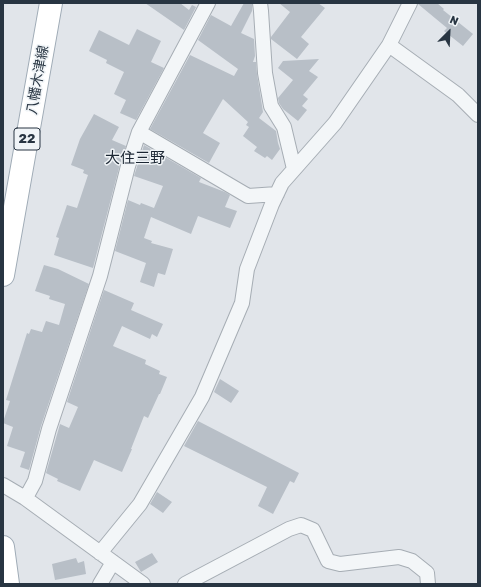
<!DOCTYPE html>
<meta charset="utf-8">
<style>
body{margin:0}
#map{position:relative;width:481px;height:587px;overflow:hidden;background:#e1e5ea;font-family:Rubik,sans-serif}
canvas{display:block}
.frame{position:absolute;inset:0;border:4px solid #283542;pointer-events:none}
.north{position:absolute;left:429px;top:12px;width:40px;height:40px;-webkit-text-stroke:3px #f0f4f7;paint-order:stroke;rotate:24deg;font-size:11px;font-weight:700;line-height:16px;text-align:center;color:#283542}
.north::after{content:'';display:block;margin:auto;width:14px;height:18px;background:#283542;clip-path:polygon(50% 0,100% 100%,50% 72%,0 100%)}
</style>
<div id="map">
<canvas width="481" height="587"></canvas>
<div class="frame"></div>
<div class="north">N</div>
</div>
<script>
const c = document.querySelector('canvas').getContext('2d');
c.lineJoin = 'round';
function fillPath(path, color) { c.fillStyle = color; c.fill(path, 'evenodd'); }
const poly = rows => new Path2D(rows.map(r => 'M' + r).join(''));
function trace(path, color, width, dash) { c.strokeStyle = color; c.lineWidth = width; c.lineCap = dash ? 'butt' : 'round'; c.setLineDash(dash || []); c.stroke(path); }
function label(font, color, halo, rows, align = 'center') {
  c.font = font + ' Rubik,"Noto Sans JP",sans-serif'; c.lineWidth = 3; c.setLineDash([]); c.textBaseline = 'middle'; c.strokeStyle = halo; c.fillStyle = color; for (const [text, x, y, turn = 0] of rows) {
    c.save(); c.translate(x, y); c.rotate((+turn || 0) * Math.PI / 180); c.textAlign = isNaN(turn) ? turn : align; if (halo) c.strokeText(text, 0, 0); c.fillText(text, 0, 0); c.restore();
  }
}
const building = poly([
 [145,3,180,3,189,10,192,5,196,7,184,30],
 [244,3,252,3,252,11,241,33,254,39,255,56,253,62,256,62,257,74,263,112,259,118,276,131,278,143,280,149,272,160,267,156,265,158,254,151,257,147,243,136,249,127,246,125,248,122,223,99,203,133,220,143,209,163,150,129,190,55,234,76,238,69,198,40,211,15,231,26],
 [279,3,318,3,325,8,301,37,309,44,297,59,271,39,271,37,290,12],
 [418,3,437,3,444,9,443,10,473,34,463,46,444,31,447,28,418,4],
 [137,29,161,41,151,62,164,68,136,120,120,113,126,100,114,94,124,72,106,63,107,60,89,51,99,30,129,45],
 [319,59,309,71,318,77,303,95,308,99,302,106,307,110,298,121,283,109,279,103,278,98,293,80,278,68,283,61],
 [94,114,119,127,112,140,126,146,120,164,93,268,54,255,59,238,56,237,67,205,77,208,88,175,83,173,84,170,71,165,80,139],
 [144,145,201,178,199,182,225,192,230,195,225,207,237,211,230,228,198,216,191,234,151,217,144,238,152,241,151,243,173,249,165,275,158,273,154,287,140,282,146,263,115,251,128,200,140,205,141,203,154,208,163,186,134,176],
 [44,265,58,269,89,284,41,426,29,470,20,467,25,452,7,446,13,427,3,423,3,422,10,401,6,400,27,333,29,334,31,329,42,332,46,321,59,325,65,304,49,299,50,296,35,291],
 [104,290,134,303,131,310,163,324,157,337,152,334,150,339,122,326,113,346,146,360,145,364,160,371,159,374,167,377,160,394,159,394,148,418,144,416,131,449,132,449,122,472,94,460,80,491,57,481,58,479,46,473,60,424,69,428,78,407,67,402],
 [220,379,239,391,231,403,214,392],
 [198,421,299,473,294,483,290,481,273,514,258,506,267,487,184,446],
 [157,492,172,502,163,513,150,504],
 [152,553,158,562,141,572,135,562],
 [76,558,78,563,84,561,86,574,55,580,52,564]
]);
const street = poly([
 [260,3,261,11,265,73,271,106,284,127,294,169],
 [389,45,458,95,478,115],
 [139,132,248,196,277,194],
 [3,485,25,498,143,584],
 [25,498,29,492,35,481,49,429,100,276,128,166,139,132,208,3],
 [100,553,140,504,202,397,242,303,247,269,272,204,282,183,335,123,389,45,410,3],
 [100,584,113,562],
 [185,584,289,529,301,525,313,530,328,561,340,564,399,557,412,561,427,573,428,584]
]);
const primary = poly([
 [3,275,51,3],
 [3,547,8,584]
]);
const shields = [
 [27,139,26]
];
const shieldNames = [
 ["22",27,139]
];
const streetNames = [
 ["八幡木津線",38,80,-80]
];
const neighbourhoodNames = [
 ["大住三野",135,159]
];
fillPath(building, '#b8bfc7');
trace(street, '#a6adb4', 16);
trace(primary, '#9fabb6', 24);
trace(street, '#f3f6f8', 14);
trace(primary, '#fff', 22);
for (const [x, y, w] of shields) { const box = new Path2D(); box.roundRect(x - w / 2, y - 11, w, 22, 3); c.fillStyle = '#f0f4f7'; c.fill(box); trace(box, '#283542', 1); }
label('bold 13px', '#283542', null, shieldNames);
label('14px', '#283542', '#f0f4f7', streetNames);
label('15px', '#1b2633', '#f0f4f7', neighbourhoodNames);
</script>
